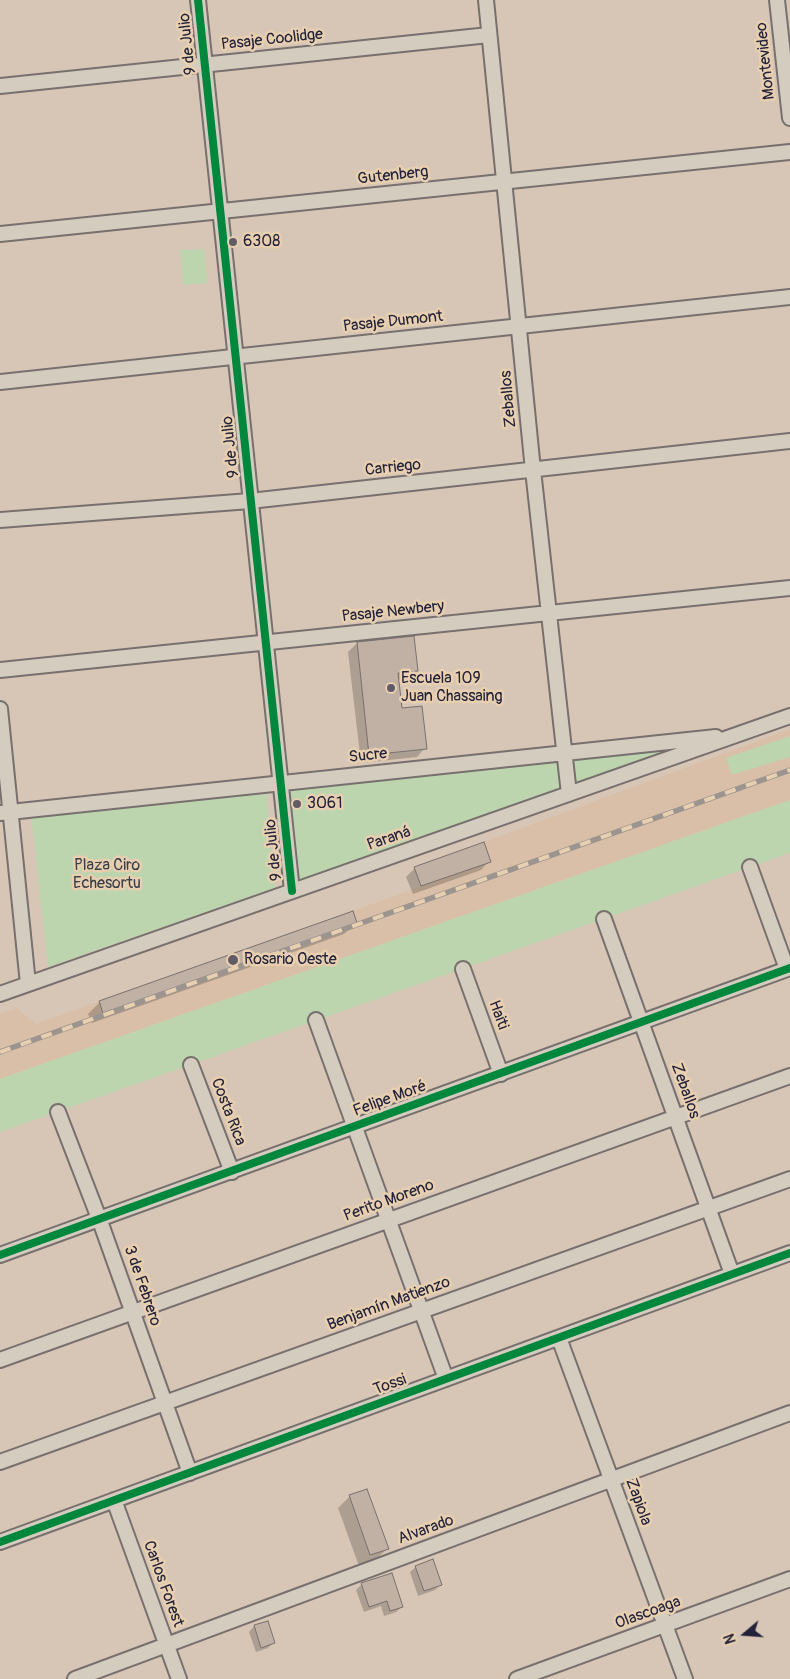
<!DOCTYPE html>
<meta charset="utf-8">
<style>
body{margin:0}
#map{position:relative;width:790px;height:1679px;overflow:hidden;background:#d7c6b5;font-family:Pangolin,sans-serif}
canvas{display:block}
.north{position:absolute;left:720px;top:1609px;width:50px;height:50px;-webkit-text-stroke:4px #e7cfb0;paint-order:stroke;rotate:252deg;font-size:14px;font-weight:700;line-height:20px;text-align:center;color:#22223b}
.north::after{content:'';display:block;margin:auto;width:18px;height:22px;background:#22223b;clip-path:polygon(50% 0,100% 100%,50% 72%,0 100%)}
</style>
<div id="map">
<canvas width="790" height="1679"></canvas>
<div class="north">N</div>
</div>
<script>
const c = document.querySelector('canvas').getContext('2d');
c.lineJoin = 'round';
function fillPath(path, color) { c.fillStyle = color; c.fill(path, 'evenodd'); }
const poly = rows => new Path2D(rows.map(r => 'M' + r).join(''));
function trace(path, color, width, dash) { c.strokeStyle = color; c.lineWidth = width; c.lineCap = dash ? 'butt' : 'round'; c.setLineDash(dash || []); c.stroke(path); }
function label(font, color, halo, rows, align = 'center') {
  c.font = font + ' Pangolin,sans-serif'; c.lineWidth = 5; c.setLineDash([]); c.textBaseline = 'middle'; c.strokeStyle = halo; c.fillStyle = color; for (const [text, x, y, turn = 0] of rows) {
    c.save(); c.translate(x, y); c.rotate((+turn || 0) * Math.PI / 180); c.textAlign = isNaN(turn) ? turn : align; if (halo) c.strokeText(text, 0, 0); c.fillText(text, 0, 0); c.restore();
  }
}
const built = poly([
 [790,729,790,800,0,1079,0,1014,17,1008,36,1024,490,862,484,842]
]);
const green = poly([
 [204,249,207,283,183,285,180,250],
 [790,736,790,757,732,775,726,758],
 [698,744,575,787,572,758],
 [558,757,562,792,300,883,289,788],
 [267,794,275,888,48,967,31,814],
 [790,800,790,853,0,1132,0,1079]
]);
const shadow = poly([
 [357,643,417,670,408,679,398,680,401,710,425,748,417,757,361,763,348,652],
 [489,861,481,870,413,894,406,877,415,868],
 [356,923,344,934,92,1023,88,1014,100,1002],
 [350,1496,387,1549,375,1560,359,1566,338,1508],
 [416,1567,440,1585,435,1590,418,1596,410,1572],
 [362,1584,402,1607,396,1612,384,1616,381,1606,364,1612,356,1590],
 [267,1622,274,1642,268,1648,256,1652,249,1632,254,1626]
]);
const building = poly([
 [414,636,418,671,398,673,402,708,422,706,427,749,369,755,357,642,414,636],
 [484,842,491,862,421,886,414,867,484,842],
 [353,911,357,923,103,1013,99,1001,353,911],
 [367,1489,389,1549,370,1555,349,1495,367,1489],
 [433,1559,442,1585,424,1591,415,1566,433,1559],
 [392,1573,403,1607,390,1611,387,1601,369,1607,361,1583,392,1573],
 [268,1621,275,1643,261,1648,254,1625,268,1621]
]);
const street = poly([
 [198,0,292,891],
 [486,0,533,470,569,794],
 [777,0,790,118],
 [0,86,489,35],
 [0,234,790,152],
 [0,382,790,297],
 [0,520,250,501,790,441],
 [0,670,790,588],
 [0,709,28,984],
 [0,813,716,737],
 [750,867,787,969],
 [604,919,732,1274],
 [463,969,501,1074],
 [0,994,790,716],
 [316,1020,446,1379],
 [191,1065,232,1172],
 [58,1112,100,1221,190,1473],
 [0,1255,790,968],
 [559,1338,685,1679],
 [0,1360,790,1076],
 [0,1462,790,1179],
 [114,1500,179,1679],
 [0,1542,790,1253],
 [75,1679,790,1413],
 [517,1679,790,1579]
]);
const rail = poly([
 [0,1052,790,770]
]);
const cycleway = poly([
 [198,0,292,891],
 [0,1255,790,968],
 [0,1542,790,1253]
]);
const markers = [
 [233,242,5,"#615b66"],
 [391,688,5,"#615b66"],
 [297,804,5,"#615b66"],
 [233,960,6,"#615b66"]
];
const streetNames = [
 ["Pasaje Coolidge",272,40,-6],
 ["9 de Julio",188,44,-96],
 ["Montevideo",766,61,-96],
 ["Gutenberg",393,176,-6],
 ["Pasaje Dumont",393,322,-6],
 ["Zeballos",509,399,-95],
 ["9 de Julio",231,447,-96],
 ["Carriego",393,468,-6],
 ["Pasaje Newbery",393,612,-6],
 ["Sucre",368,756,-6],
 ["Paraná",389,839,-19],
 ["9 de Julio",274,850,-96],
 ["Haiti",498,1015,70],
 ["Zeballos",685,1091,70],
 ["Felipe Moré",390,1099,-20],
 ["Costa Rica",228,1112,69],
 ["Perito Moreno",389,1201,-20],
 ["3 de Febrero",142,1286,71],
 ["Benjamín Matienzo",389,1304,-20],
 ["Tossi",390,1385,-20],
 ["Zapiola",638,1502,70],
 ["Alvarado",426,1530,-20],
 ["Carlos Forest",163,1584,70],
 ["Olascoaga",648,1613,-20]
];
const poiNames = [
 ["6308",243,242],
 ["Escuela 109",401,679],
 ["Juan Chassaing",401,697],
 ["3061",307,804],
 ["Rosario Oeste",244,960]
];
const parkNames = [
 ["Plaza Ciro",107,866],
 ["Echesortu",107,884]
];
fillPath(built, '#dabfa8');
fillPath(green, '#bdd5ae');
fillPath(shadow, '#0003');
fillPath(building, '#c1b1a5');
trace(building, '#78706e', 1);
trace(street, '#78706e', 18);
trace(street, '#d5ccc0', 14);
trace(rail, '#9c958f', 5.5);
trace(rail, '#e7cfb0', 4, [11]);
trace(cycleway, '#00873e', 8);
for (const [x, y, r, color] of markers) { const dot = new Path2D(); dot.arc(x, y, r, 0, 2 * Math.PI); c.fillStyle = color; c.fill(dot); trace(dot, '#e7cfb0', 2); }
label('16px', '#22223b', '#e7cfb0', streetNames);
label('16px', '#22223b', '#e7cfb0', poiNames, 'left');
label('16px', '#363f4b', '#e7cfb0', parkNames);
</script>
